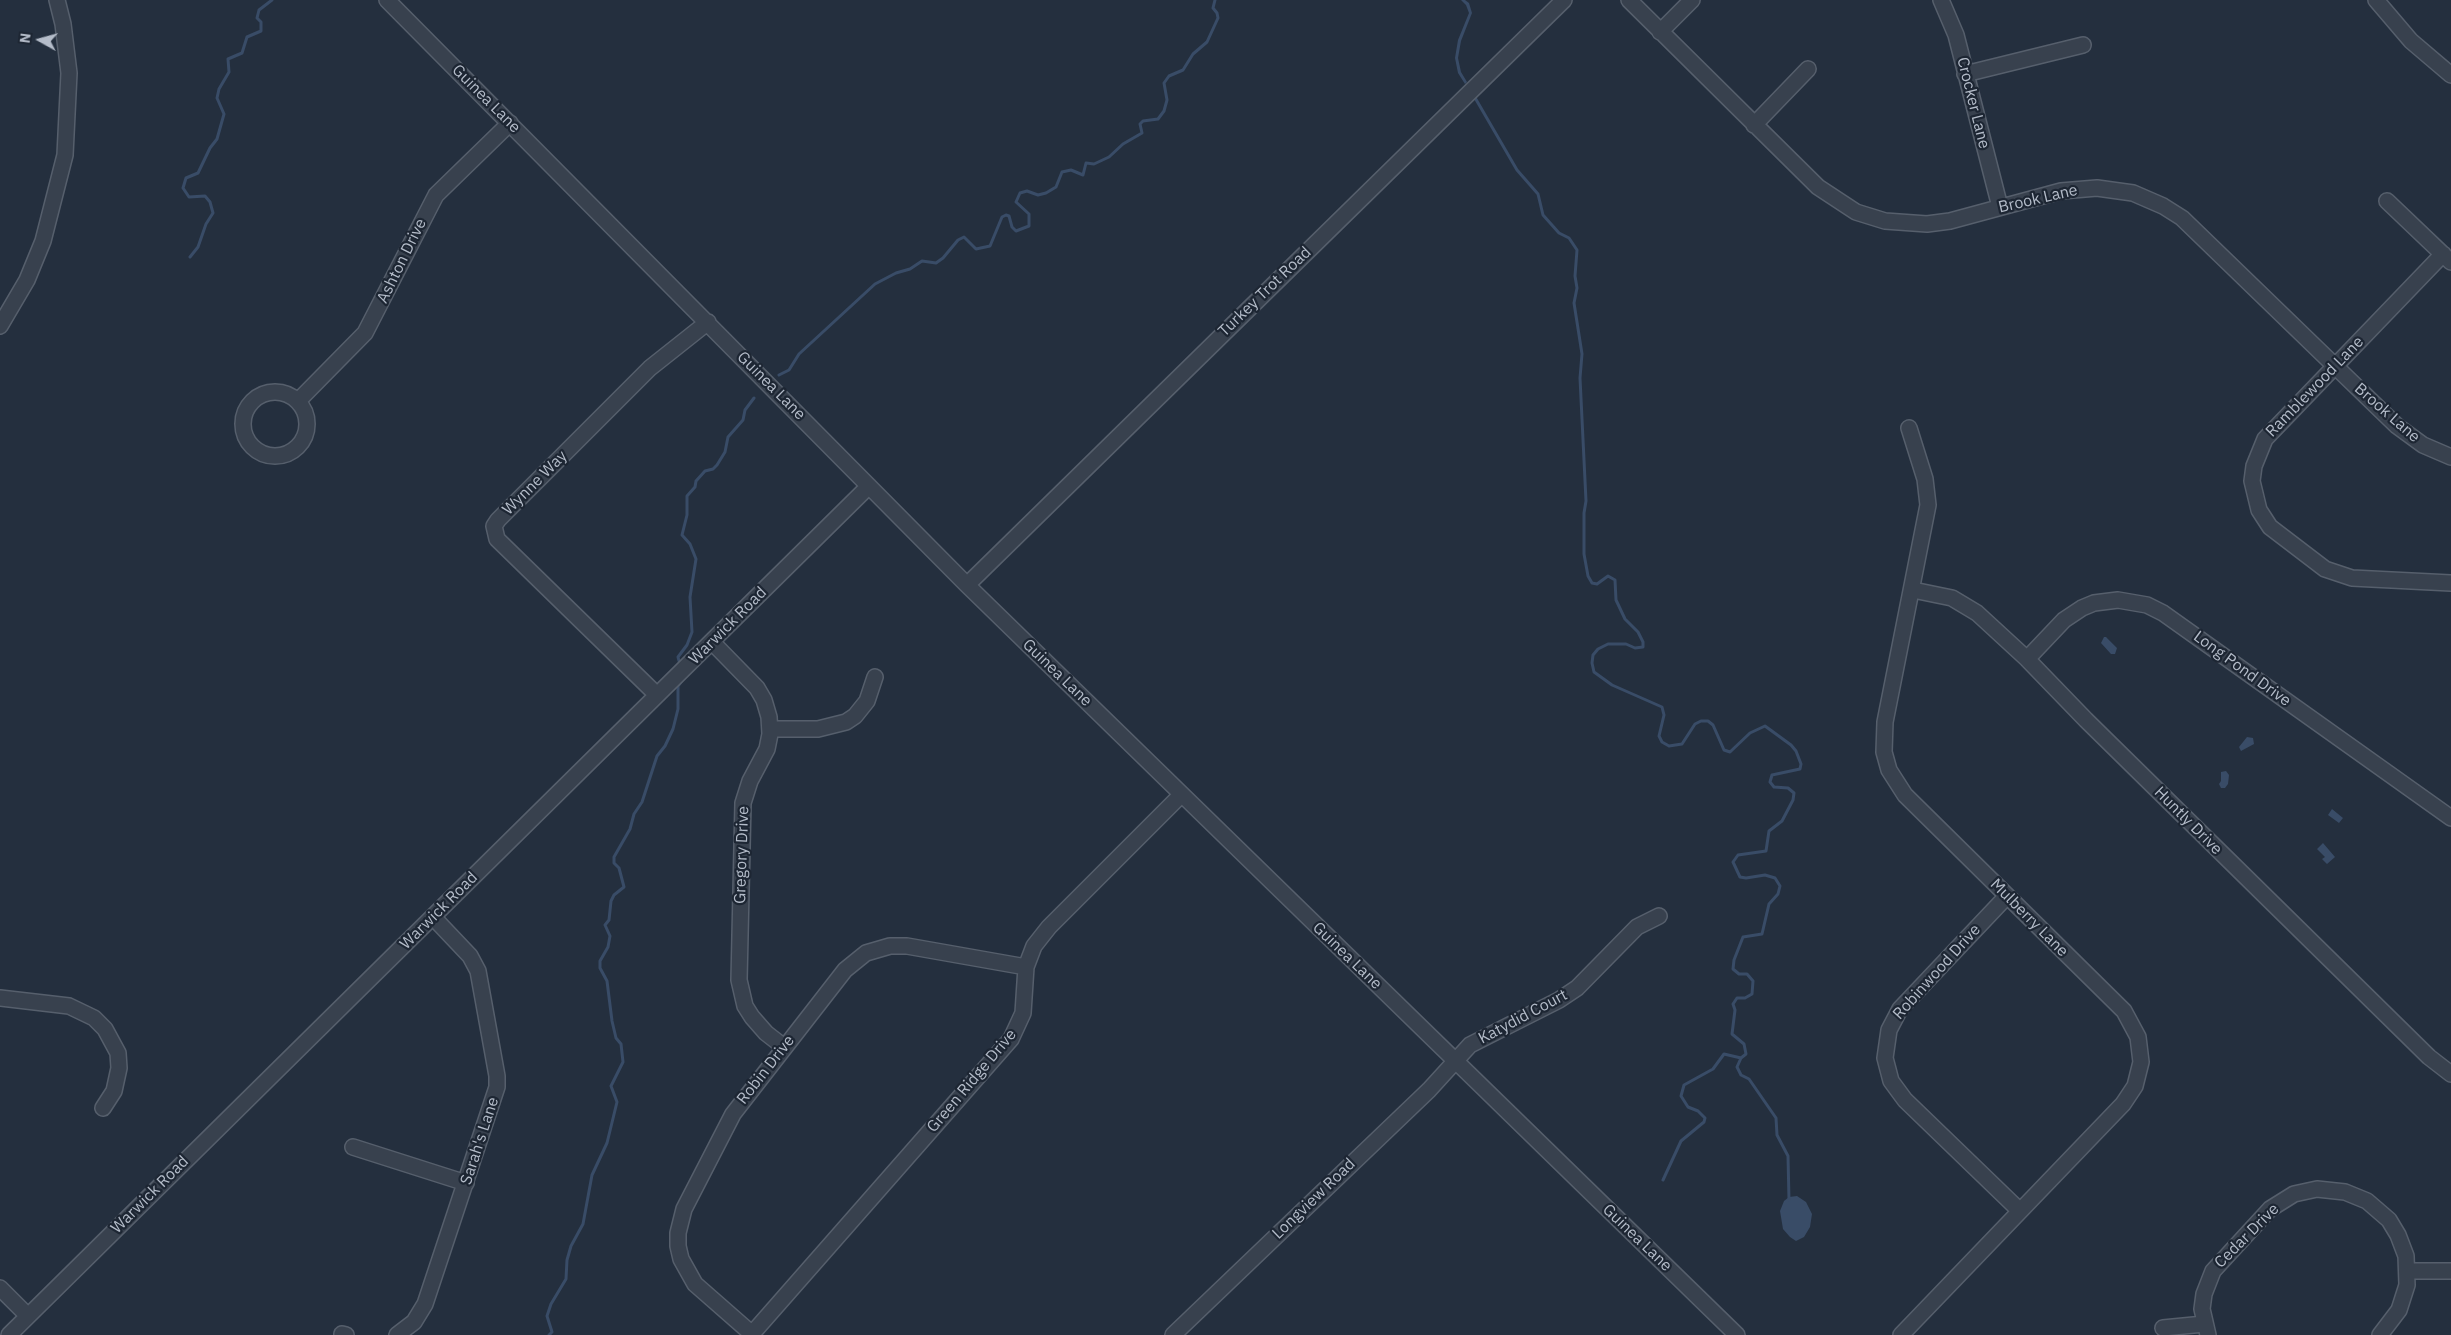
<!DOCTYPE html>
<style>
body{margin:0}
#map{position:relative;width:2451px;height:1335px;overflow:hidden;background:#242f3e;font-family:"IBM Plex Sans",sans-serif}
canvas{display:block}
.north{position:absolute;left:15px;top:15px;width:50px;height:50px;-webkit-text-stroke:4px #1d2633;paint-order:stroke;rotate:277deg;font-size:14px;font-weight:700;line-height:20px;text-align:center;color:#b4bcc9}
.north::after{content:'';display:block;margin:auto;width:18px;height:22px;background:#b4bcc9;clip-path:polygon(50% 0,100% 100%,50% 72%,0 100%)}
</style>
<div id="map">
<canvas width="2451" height="1335"></canvas>
<div class="north">N</div>
</div>
<script>
const c = document.querySelector('canvas').getContext('2d');
c.lineJoin = 'round';
function fillPath(path, color) { c.fillStyle = color; c.fill(path, 'evenodd'); }
const poly = rows => new Path2D(rows.map(r => 'M' + r).join(''));
function trace(path, color, width, dash) { c.strokeStyle = color; c.lineWidth = width; c.lineCap = dash ? 'butt' : 'round'; c.setLineDash(dash || []); c.stroke(path); }
function label(font, color, halo, rows, align = 'center') {
  c.font = font + ' "IBM Plex Sans",sans-serif'; c.lineWidth = 4.5; c.setLineDash([]); c.textBaseline = 'middle'; c.strokeStyle = halo; c.fillStyle = color; for (const [text, x, y, turn = 0] of rows) {
    c.save(); c.translate(x, y); c.rotate((+turn || 0) * Math.PI / 180); c.textAlign = isNaN(turn) ? turn : align; if (halo) c.strokeText(text, 0, 0); c.fillText(text, 0, 0); c.restore();
  }
}
const water = poly([
 [1461,0,1465,0,1469,3,1472,13,1461,41,1458,58,1461,72,1467,82,1465,84,1458,73,1455,58,1458,40,1469,13,1466,5],
 [2104,637,2106,637,2117,648,2115,654,2111,654,2101,643],
 [2247,737,2253,738,2254,744,2241,751,2239,747],
 [2226,771,2229,775,2228,784,2225,788,2221,788,2219,784,2221,781,2221,772],
 [2332,809,2343,818,2339,823,2328,815],
 [2323,843,2335,857,2327,864,2322,859,2325,857,2317,849],
 [1797,1196,1806,1202,1812,1214,1810,1227,1804,1237,1796,1241,1790,1237,1783,1229,1780,1211,1784,1201,1789,1197]
]);
const stream = poly([
 [1474,96,1517,170,1538,194,1543,215,1559,233,1569,238,1577,250,1575,276,1577,288,1574,303,1582,354,1580,378,1586,501,1584,513,1584,554,1588,576,1592,583,1597,584,1608,576,1615,580,1616,600,1625,619,1638,632,1643,642,1643,647,1635,648,1626,644,1608,644,1598,649,1593,655,1592,663,1594,672,1612,685,1662,707,1664,715,1659,736,1662,742,1669,746,1682,744,1695,724,1701,721,1708,721,1713,725,1724,750,1730,752,1750,733,1765,726,1791,745,1796,751,1801,764,1800,769,1772,775,1770,782,1774,787,1788,788,1794,793,1793,800,1782,821,1769,831,1766,851,1738,855,1733,862,1740,877,1746,878,1765,875,1775,878,1780,886,1778,894,1769,904,1762,934,1743,937,1734,960,1733,969,1739,974,1747,974,1753,981,1752,994,1745,998,1737,998,1733,1004,1735,1010,1732,1034,1744,1044,1746,1054,1741,1058,1724,1054,1713,1069,1684,1085,1681,1096,1688,1107,1698,1111,1705,1118,1704,1122,1681,1141,1663,1180],
 [190,257,198,247,206,224,213,213,210,202,205,196,189,197,183,188,186,178,198,173,210,148,217,139,224,114,217,98,219,89,229,72,228,59,242,53,247,37,261,31,261,22,257,18,259,10,272,0],
 [779,375,789,370,799,354,875,284,896,273,910,269,922,261,936,263,943,258,958,240,964,237,976,249,990,246,1002,217,1006,215,1009,216,1012,227,1016,231,1029,226,1029,214,1016,202,1020,193,1027,191,1038,195,1046,193,1056,187,1062,172,1071,170,1083,175,1086,163,1094,164,1109,157,1123,144,1142,133,1140,124,1143,121,1158,119,1164,111,1167,100,1164,83,1169,76,1183,70,1193,54,1207,42,1218,18,1217,13,1213,8,1215,0],
 [679,661,678,657,687,645,692,632,690,597,696,559,690,544,682,535,687,515,687,496,695,487,696,481,705,471,713,469,717,465,725,452,728,437,743,420,745,410,754,398],
 [1741,1058,1737,1067,1741,1075,1749,1079,1776,1118,1777,1135,1788,1156,1789,1200],
 [549,1335,552,1332,547,1316,551,1304,566,1279,567,1260,571,1246,583,1224,592,1175,607,1143,617,1102,611,1086,623,1062,621,1044,616,1038,612,1021,607,981,600,968,600,961,608,947,610,936,605,925,609,920,611,901,614,895,624,887,619,868,614,863,614,857,630,829,634,814,642,802,657,756,665,746,673,729,678,709,678,686,681,682]
]);
const minor = poly([
 [387,0,967,585,1737,1335],
 [1629,0,1818,187,1856,212,1885,221,1927,224,1950,221,2061,191,2097,188,2133,193,2163,206,2182,218,2397,426,2423,445,2451,457],
 [1941,0,1956,35,2000,207],
 [2376,0,2411,41,2451,75],
 [1660,32,1692,0],
 [1965,74,2083,45],
 [1754,125,1808,69],
 [2387,201,2451,262],
 [2443,254,2265,439,2254,466,2252,481,2259,510,2270,527,2325,569,2352,578,2451,583],
 [0,326,27,280,43,241,65,155,69,73,63,24,57,0],
 '243 424a32 32 0 1 1 64 0a32 32 0 1 1-64 0Z',
 [298,401,365,333,436,195,510,123],
 [967,585,1564,0],
 [1913,590,1952,598,1977,613,2027,659,2086,720,2429,1057,2451,1074],
 [712,642,757,688,764,700,769,717,770,734,767,749,750,781,743,803,739,980,745,1006,752,1017,766,1033,784,1047],
 [2027,659,2064,620,2082,608,2094,603,2118,600,2147,605,2163,613,2451,818],
 [657,695,497,539,494,526,498,520,650,368,708,322],
 [770,729,818,729,846,722,855,716,867,701,875,677],
 [2007,896,1900,1009,1889,1030,1885,1058,1891,1081,1905,1100,2020,1211],
 [0,998,69,1006,94,1018,105,1029,118,1053,119,1068,114,1091,103,1108],
 [353,1147,466,1183],
 [2408,1271,2451,1271],
 [0,1288,28,1316],
 [2163,1328,2204,1324],
 [342,1334,346,1335],
 [752,1334,695,1284,681,1259,678,1246,678,1233,684,1209,733,1114,845,970,866,953,890,946,907,946,1026,967],
 [9,1335,869,486],
 [397,1335,414,1322,425,1304,497,1087,497,1076,478,971,470,956,433,917],
 [751,1335,1011,1039,1023,1013,1026,967,1034,946,1049,927,1181,795],
 [1173,1335,1429,1090,1470,1045,1559,1000,1577,988,1637,927,1659,916],
 [1901,1335,2123,1104,2135,1086,2141,1062,2138,1037,2124,1011,1905,795,1889,770,1884,752,1885,722,1928,505,1925,479,1909,428],
 [2208,1335,2202,1309,2204,1294,2213,1271,2270,1209,2294,1194,2317,1189,2345,1192,2367,1201,2389,1220,2398,1235,2406,1256,2407,1285,2399,1310,2380,1335]
]);
const streetNames = [
 ["Guinea Lane",486,99,45],
 ["Crocker Lane",1973,103,76],
 ["Brook Lane",2038,199,-13],
 ["Ashton Drive",402,261,-64],
 ["Turkey Trot Road",1265,292,-44],
 ["Guinea Lane",771,386,45],
 ["Ramblewood Lane",2315,387,-46],
 ["Brook Lane",2387,413,41],
 ["Wynne Way",535,483,-45],
 ["Warwick Road",728,626,-45],
 ["Long Pond Drive",2242,669,36],
 ["Guinea Lane",1057,673,44],
 ["Huntly Drive",2188,821,45],
 ["Gregory Drive",742,855,-88],
 ["Warwick Road",439,911,-45],
 ["Mulberry Lane",2029,918,45],
 ["Guinea Lane",1347,956,44],
 ["Robinwood Drive",1937,972,-48],
 ["Katydid Court",1523,1017,-28],
 ["Robin Drive",766,1070,-52],
 ["Green Ridge Drive",972,1081,-50],
 ["Sarah's Lane",480,1141,-72],
 ["Warwick Road",150,1195,-45],
 ["Longview Road",1314,1199,-44],
 ["Cedar Drive",2247,1236,-45],
 ["Guinea Lane",1637,1238,44]
];
fillPath(water, '#394c67');
trace(stream, '#394c67', 3);
trace(minor, '#565f6c', 18);
trace(minor, '#38414e', 15);
label('16px', '#b4bcc9', '#1d2633', streetNames);
</script>
